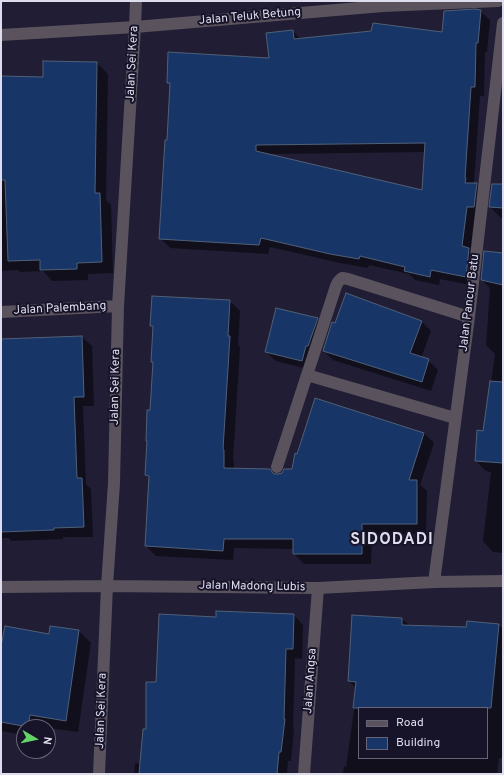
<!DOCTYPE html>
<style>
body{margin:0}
#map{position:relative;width:504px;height:775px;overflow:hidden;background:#201d34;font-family:Overpass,sans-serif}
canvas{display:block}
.frame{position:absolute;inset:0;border:2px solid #dedded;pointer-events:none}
.legend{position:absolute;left:358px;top:707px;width:130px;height:52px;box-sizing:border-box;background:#17142a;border:1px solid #676478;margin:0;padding:5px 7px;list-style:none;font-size:12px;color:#dedded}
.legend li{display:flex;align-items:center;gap:8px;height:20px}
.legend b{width:20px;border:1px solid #676478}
.north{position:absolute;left:16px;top:719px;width:40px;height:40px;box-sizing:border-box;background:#17142a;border:1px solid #676478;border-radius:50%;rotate:99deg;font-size:11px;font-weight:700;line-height:16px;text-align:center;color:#dedded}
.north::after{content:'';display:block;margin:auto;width:14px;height:18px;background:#65d467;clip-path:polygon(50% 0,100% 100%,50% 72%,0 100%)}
</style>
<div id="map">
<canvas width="504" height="775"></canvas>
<div class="frame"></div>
<ul class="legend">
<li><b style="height:5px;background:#5a525d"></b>Road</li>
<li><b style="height:11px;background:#173667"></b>Building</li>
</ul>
<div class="north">N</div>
</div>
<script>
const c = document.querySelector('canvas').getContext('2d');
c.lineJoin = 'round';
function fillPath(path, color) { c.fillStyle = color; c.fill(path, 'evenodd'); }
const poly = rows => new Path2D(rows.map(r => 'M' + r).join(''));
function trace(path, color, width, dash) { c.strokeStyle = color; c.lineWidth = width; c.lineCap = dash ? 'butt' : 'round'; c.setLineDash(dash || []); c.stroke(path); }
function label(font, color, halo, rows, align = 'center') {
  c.font = font + ' Overpass,sans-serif'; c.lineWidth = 4; c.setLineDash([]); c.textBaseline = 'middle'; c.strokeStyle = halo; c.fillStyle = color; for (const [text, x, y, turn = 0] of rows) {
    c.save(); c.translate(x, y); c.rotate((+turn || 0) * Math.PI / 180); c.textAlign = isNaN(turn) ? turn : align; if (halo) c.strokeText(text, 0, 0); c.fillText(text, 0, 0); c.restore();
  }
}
const shadow = poly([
 [480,11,490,20,487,52,485,52,484,96,480,96,474,184,476,184,486,194,475,286,440,279,439,285,415,280,409,274,369,265,368,268,340,263,270,247,268,254,170,248,160,238,168,141,171,85,168,82,270,59,293,31,301,40,443,33],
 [425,152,422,191,268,154],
 [44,62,97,63,108,74,106,200,111,205,113,273,88,274,88,280,52,281,43,271,20,272,18,270,1,271,1,77,44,78],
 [503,186,503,218,501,218,490,207],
 [503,254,503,553,493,552,483,541,491,472,486,471,476,461,484,432,495,354,486,345,490,288,482,280],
 [230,301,240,311,238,345,240,347,233,460,234,461,234,470,278,475,293,470,424,433,434,443,420,485,427,491,426,534,372,534,371,564,304,564,294,554,294,549,234,548,233,560,156,556,146,546,150,479,146,475,151,411,154,364,152,361,154,328,151,326],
 [317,319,327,329,312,370,276,361,266,352],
 [421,321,431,331,421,358,428,360,438,370,431,391,333,360,324,351],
 [82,337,92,346,94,406,83,406,86,484,91,489,93,537,63,537,63,539,11,541,9,538,1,538,1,340],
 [294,615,303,625,302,659,295,658,293,728,294,730,291,761,288,761,287,774,134,774,135,763,141,764,157,683,216,618],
 [353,616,402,619,410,626,467,628,499,625,503,629,503,702,502,716,503,718,503,758,499,758,497,774,343,774,344,766,346,767,357,689,349,681],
 [359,708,487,708,487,758,359,758],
 [79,631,91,643,78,732,48,728,48,727,24,727,24,735,1,731,1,641]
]);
const building = poly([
 [475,9,481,10,478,43,476,43,475,87,471,87,465,178,466,178,465,183,477,183,474,207,467,207,462,246,469,248,466,277,431,270,430,277,404,271,405,267,360,256,359,259,330,254,261,238,259,245,159,239,165,140,167,140,170,83,167,83,168,52,269,58,266,33,293,30,294,39,371,31,373,23,442,32,444,11,475,9],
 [425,143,422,190,256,151,256,145,425,143],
 [43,61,97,62,95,193,100,193,102,262,77,263,77,269,40,270,40,260,8,261,5,180,1,180,1,76,43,77,43,61],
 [492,184,503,184,503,208,489,207,492,184],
 [484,251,503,253,503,285,481,280,484,251],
 [346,293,422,321,410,353,429,359,422,382,323,351,332,322,335,323,346,293],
 [152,296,230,300,228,336,230,336,223,449,224,450,224,468,270,469,272,472,274,474,278,474,282,473,284,469,292,469,295,453,297,454,315,398,424,433,409,480,417,480,417,524,362,524,362,554,293,554,293,539,224,539,223,551,145,546,149,476,145,475,147,441,146,441,147,410,150,410,153,362,151,362,153,326,150,326,152,296],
 [276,308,318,318,308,346,306,346,302,361,265,352,276,308],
 [82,336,84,397,74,397,77,478,82,478,84,527,54,528,54,530,1,532,1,339,82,336],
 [490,381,503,382,503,463,475,461,477,430,483,431,490,381],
 [216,611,294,614,293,649,286,649,284,719,285,719,281,752,279,752,277,774,139,774,143,729,146,729,146,682,156,682,159,614,216,617,216,611],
 [352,615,402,618,402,625,466,627,467,621,499,624,491,708,353,708,356,682,348,681,352,615],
 [5,626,49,634,50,626,79,630,66,721,30,715,28,727,1,722,1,646,5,626]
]);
const minor = poly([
 [1,35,135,27,383,6,498,1],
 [1,312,118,306],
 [307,375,455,418],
 [277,467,336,286,338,282,342,278,348,279,469,317],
 [434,582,469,317,503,23],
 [1,587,107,586,318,588,434,582,503,581],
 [99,774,107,586,114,483,118,306,135,27,136,1],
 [304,774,318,588]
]);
const streetNames = [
 ["Jalan Teluk Betung",250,17,-5],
 ["Jalan Sei Kera",133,64,-87],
 ["Jalan Pancur Batu",470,303,-83],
 ["Jalan Palembang",60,309,-3],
 ["Jalan Sei Kera",116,387,-89],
 ["Jalan Madong Lubis",252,587,1],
 ["Jalan Angsa",311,681,-86],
 ["Jalan Sei Kera",102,711,-88]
];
const districtNames = [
 ["SIDODADI",392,541]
];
fillPath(shadow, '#0007');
fillPath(building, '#173667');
trace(building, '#506078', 1);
trace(minor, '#5a525d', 12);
label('12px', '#dedded', '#17142a', streetNames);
c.letterSpacing = '1px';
label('bold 16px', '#dedded', '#17142a', districtNames);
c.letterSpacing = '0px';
</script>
